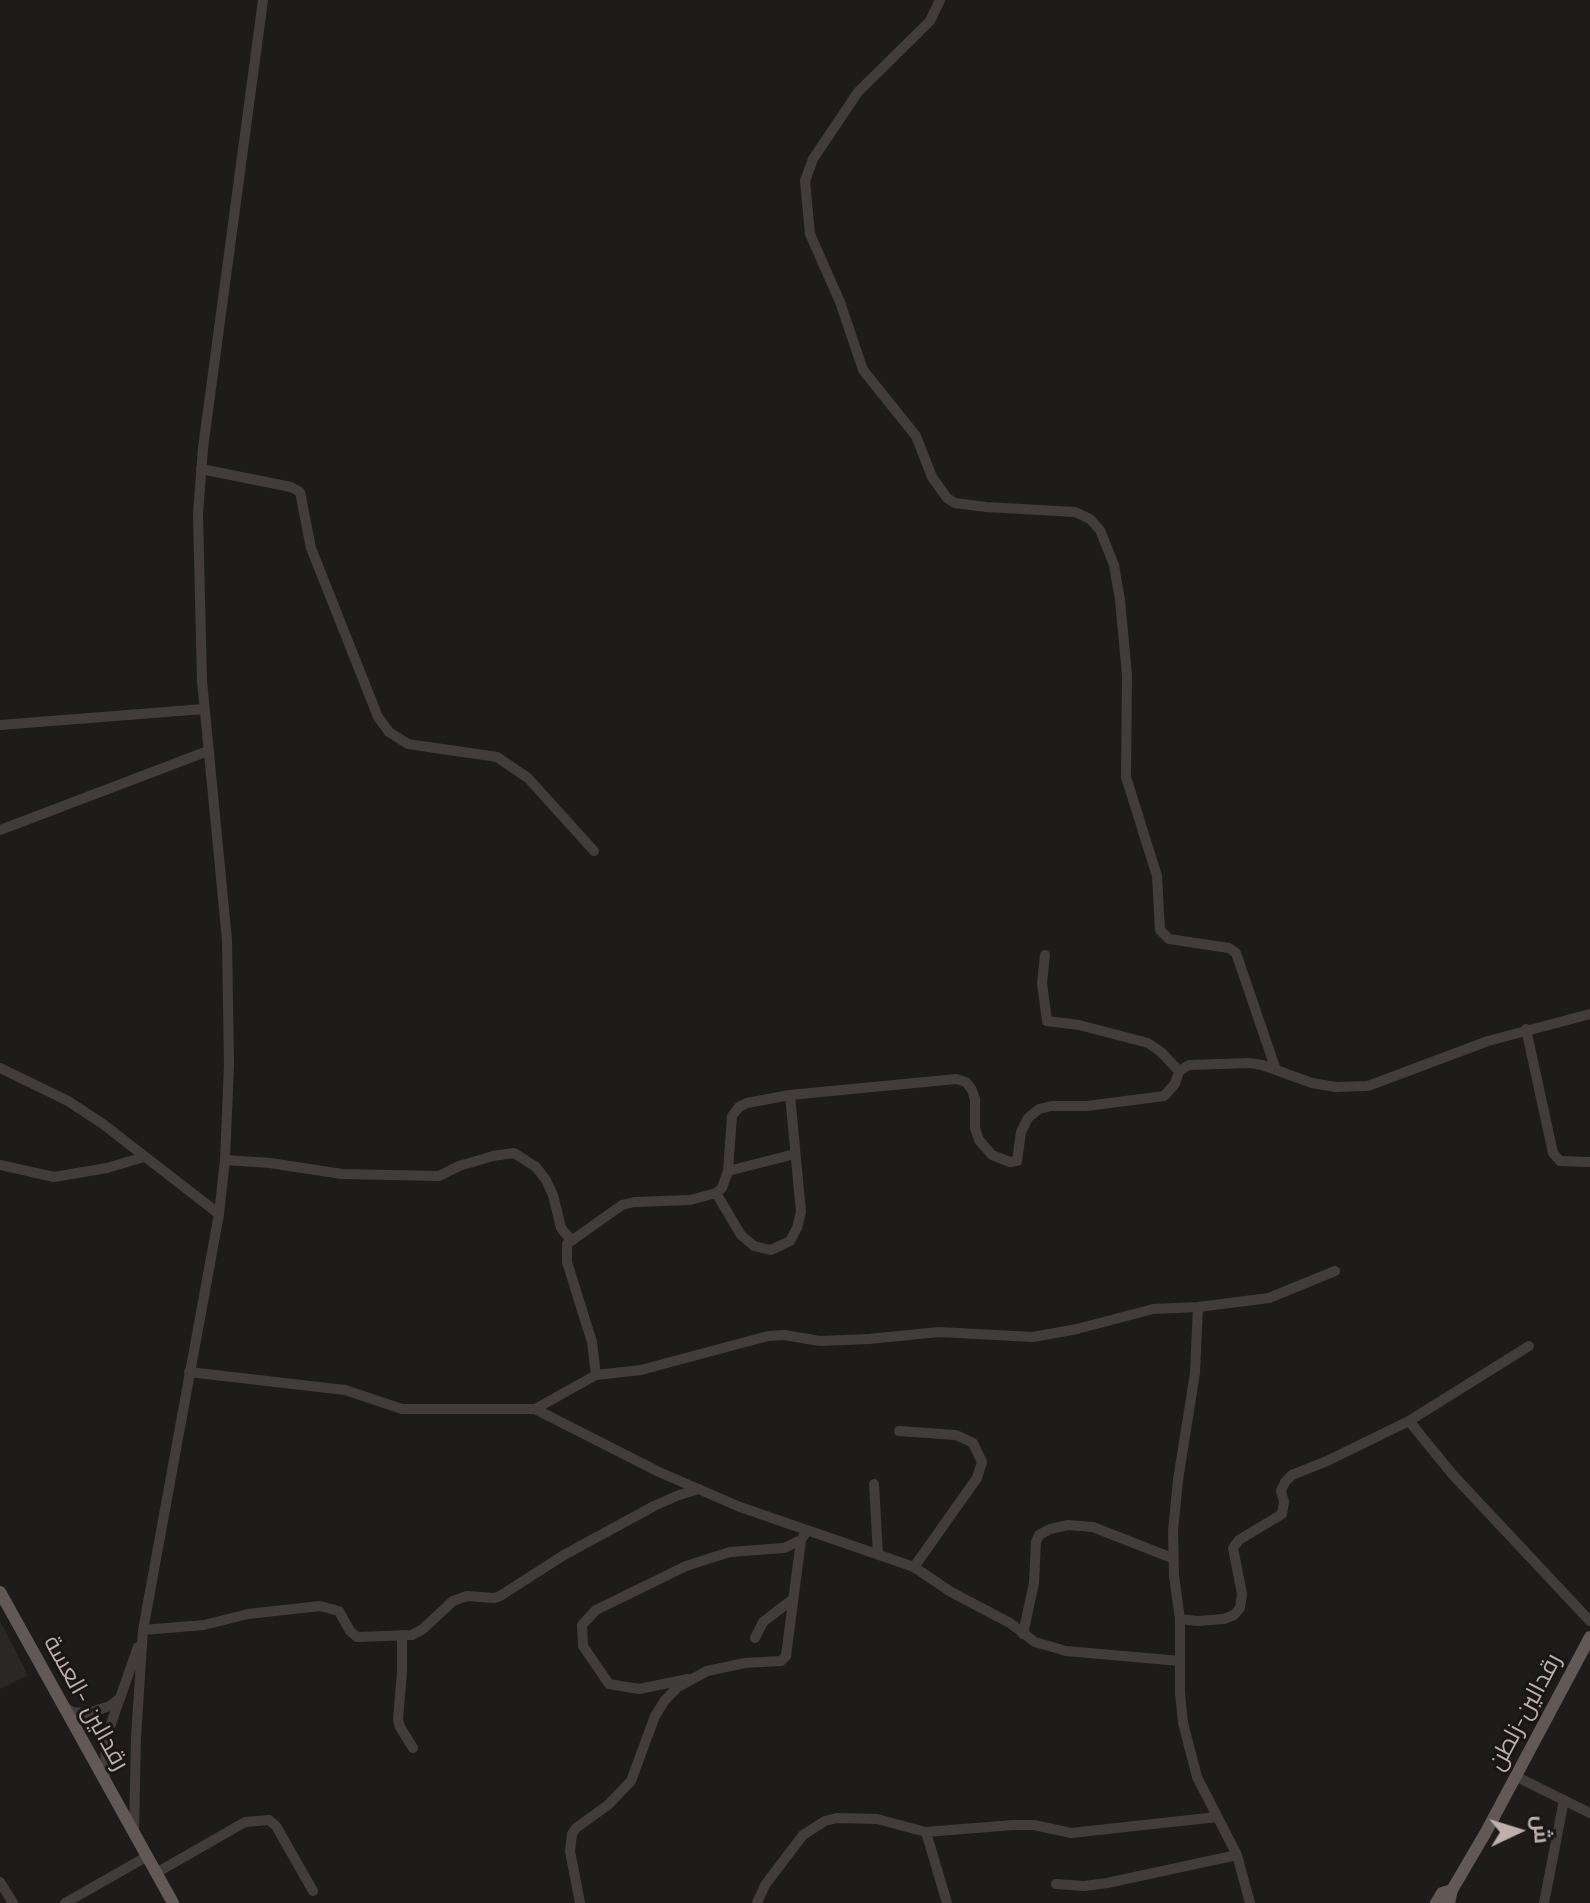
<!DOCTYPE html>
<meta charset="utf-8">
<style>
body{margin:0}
#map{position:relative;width:1590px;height:1903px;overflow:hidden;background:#1d1c1a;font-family:Raleway,Cairo,sans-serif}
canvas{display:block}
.north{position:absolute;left:1478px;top:1791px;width:80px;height:80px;-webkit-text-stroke:6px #181715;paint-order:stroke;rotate:86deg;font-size:22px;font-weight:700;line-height:32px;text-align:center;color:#beafac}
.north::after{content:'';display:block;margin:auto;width:28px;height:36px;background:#beafac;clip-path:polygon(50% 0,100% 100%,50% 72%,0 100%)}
</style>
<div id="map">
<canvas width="1590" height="1903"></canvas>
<div class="north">ش</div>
</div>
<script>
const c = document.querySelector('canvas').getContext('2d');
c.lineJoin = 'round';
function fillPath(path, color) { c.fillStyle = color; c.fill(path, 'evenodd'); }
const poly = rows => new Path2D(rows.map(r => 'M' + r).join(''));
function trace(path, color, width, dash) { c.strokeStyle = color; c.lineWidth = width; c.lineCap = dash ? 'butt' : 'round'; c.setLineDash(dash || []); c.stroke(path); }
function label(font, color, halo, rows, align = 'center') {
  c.font = font + ' Raleway,Cairo,sans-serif'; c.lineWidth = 6; c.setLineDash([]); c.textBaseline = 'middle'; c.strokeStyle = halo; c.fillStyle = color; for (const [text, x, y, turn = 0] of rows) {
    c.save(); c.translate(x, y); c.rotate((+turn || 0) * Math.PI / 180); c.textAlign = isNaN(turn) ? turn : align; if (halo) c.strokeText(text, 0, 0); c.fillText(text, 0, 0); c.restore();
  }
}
const built = poly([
 [0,1621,28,1675,0,1689]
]);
const minor = poly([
 [940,0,930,21,858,92,813,159,805,181,810,234,840,302,863,370,916,436,932,477,947,498,955,503,986,507,1075,512,1090,519,1100,530,1114,565,1120,600,1127,675,1126,777,1157,876,1160,930,1169,939,1229,948,1236,953,1276,1070],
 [201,469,291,487,300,492,311,548,378,717,389,732,408,744,497,757,528,778,594,851],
 [0,725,204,709],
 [0,830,208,751],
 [1045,955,1042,983,1047,1021,1079,1025,1148,1043,1161,1052,1179,1071],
 [1526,1029,1553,1153,1560,1161,1590,1162],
 [0,1068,68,1101,103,1124,219,1214],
 [225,1160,270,1163,342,1174,439,1176,459,1166,493,1156,514,1153,536,1167,546,1180,553,1195,561,1228,570,1239],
 [0,1165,54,1177,107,1168,144,1157],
 [728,1171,795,1154],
 [716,1193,741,1235,754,1246,771,1250,790,1241,797,1228,801,1212,790,1095],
 [1198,1307,1195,1373,1178,1480,1173,1531,1174,1576,1180,1619,1180,1693,1183,1723,1197,1777,1237,1855,1250,1903],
 [189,1372,345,1390,402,1409,535,1409,659,1472,740,1507,914,1567,951,1592,1010,1623,1035,1642,1066,1651,1180,1661],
 [596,1375,592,1342,567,1262,567,1244,622,1205,634,1202,690,1200,716,1193,722,1188,728,1171,732,1116,739,1107,747,1103,790,1095,956,1079,966,1082,972,1090,975,1099,975,1128,979,1140,992,1155,1010,1162,1017,1161,1021,1132,1028,1118,1039,1109,1052,1106,1087,1106,1164,1096,1175,1084,1179,1071,1189,1065,1249,1063,1262,1065,1312,1083,1336,1087,1368,1086,1488,1041,1590,1014],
 [535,1409,596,1375,641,1370,768,1336,784,1335,820,1341,869,1339,939,1332,1033,1337,1077,1329,1153,1309,1198,1307,1269,1298,1335,1271],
 [1409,1421,1453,1475,1590,1621],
 [899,1431,956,1435,973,1443,982,1462,977,1478,914,1567],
 [874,1484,878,1555],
 [1180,1619,1197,1621,1224,1619,1234,1615,1240,1608,1242,1594,1233,1548,1239,1540,1282,1514,1284,1502,1281,1491,1285,1482,1292,1475,1327,1461,1409,1421,1529,1346],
 [143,1630,204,1625,248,1614,320,1606,339,1611,350,1631,357,1637,412,1635,423,1629,453,1601,467,1596,494,1598,500,1596,564,1555,654,1506,679,1495,699,1489],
 [1023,1634,1034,1583,1036,1542,1039,1535,1050,1529,1068,1525,1093,1527,1172,1558],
 [402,1636,402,1672,398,1719,400,1727,413,1748],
 [755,1638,763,1622,793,1599],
 [688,1679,639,1689,609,1684,583,1646,582,1625,596,1610,686,1566,730,1552,784,1548,801,1540],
 [64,1707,73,1712,88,1713,110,1706,119,1699],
 [1515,1776,1590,1813],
 [105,1778,106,1738,138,1647],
 [926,1832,947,1903],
 [134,1833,136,1737,143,1630,219,1214,225,1160,229,1065,227,940,202,681,198,514,203,448,263,0],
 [156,1873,245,1822,269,1820,276,1826,313,1891],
 [0,1882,13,1903],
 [1056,1884,1084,1886,1107,1883,1237,1855],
 [65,1903,146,1857],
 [580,1903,570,1851,572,1834,576,1828,608,1805,631,1781,655,1716,665,1700,678,1687,707,1671,745,1663,781,1661,786,1656,801,1540,807,1531],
 [757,1903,765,1885,803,1835,825,1821,837,1818,877,1819,926,1832,1013,1825,1034,1825,1071,1833,1217,1817],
 [1544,1903,1564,1800]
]);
const major = poly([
 [0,1592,173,1903],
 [1436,1903,1442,1893,1452,1890],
 [1449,1903,1452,1890,1486,1832,1590,1637]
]);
const streetNames = [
 ["رقدالين -العسة",86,1703,61],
 ["رقدالين-زلطن",1525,1712,-62]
];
fillPath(built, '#2a2826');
trace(minor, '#423d3b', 10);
trace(major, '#625957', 12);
label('24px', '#beafac', '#181715', streetNames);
</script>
